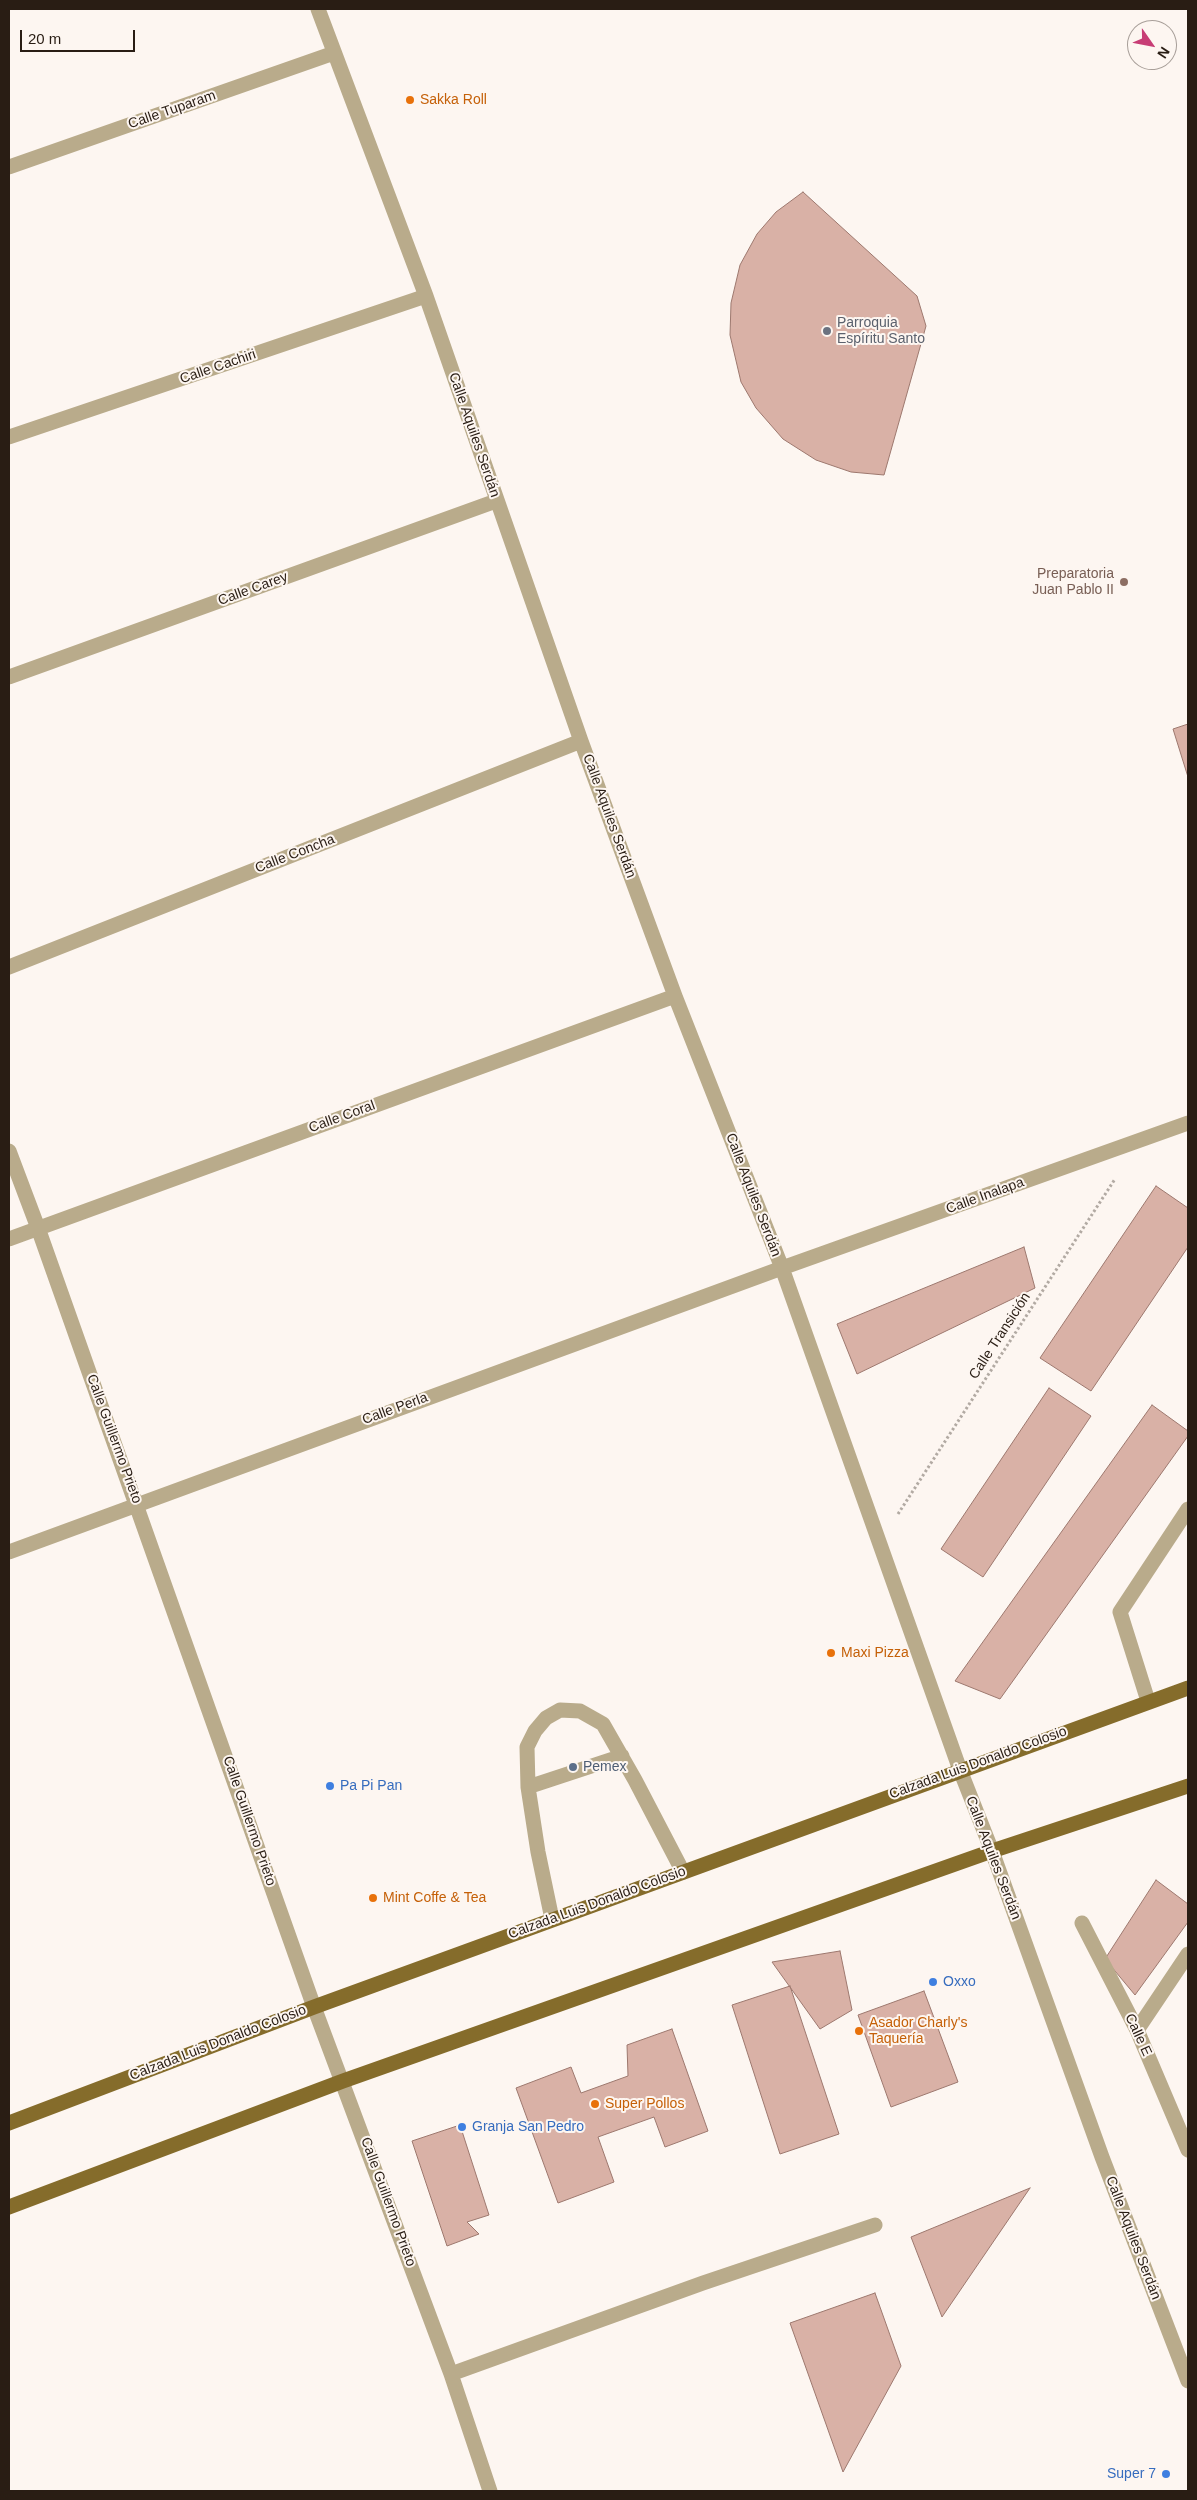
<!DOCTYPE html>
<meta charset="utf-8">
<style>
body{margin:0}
#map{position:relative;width:1197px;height:2500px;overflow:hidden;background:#fdf6f1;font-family:Helvetica,sans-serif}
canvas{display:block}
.frame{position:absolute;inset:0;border:10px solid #291d14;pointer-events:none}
.north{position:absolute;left:1127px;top:20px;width:50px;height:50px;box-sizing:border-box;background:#fdf6f1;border:1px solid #a89f99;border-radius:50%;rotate:123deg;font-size:14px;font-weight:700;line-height:20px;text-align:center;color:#291d14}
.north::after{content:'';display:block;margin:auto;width:18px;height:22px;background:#c73d75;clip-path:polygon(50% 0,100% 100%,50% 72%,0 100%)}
.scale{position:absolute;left:20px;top:30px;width:115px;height:22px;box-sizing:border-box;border:2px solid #291d14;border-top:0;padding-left:6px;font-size:15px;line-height:18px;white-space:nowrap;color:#291d14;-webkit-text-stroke:4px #fdf6f1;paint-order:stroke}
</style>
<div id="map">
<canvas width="1197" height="2500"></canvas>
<div class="frame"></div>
<div class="north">N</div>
<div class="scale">20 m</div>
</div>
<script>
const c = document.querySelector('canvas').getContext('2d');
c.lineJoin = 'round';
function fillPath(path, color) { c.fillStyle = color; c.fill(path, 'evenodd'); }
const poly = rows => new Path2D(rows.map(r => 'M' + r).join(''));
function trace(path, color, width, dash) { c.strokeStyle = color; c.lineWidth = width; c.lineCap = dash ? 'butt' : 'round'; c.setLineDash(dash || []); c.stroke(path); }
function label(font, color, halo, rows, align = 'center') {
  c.font = font + ' Helvetica,sans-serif'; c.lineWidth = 4; c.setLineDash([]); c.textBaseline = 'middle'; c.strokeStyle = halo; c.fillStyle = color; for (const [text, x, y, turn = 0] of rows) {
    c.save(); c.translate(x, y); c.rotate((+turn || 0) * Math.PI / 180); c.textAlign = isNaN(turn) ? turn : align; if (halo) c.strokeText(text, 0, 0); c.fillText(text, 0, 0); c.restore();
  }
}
const building = poly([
 [803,192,917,296,926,326,884,475,851,472,816,460,783,439,756,408,741,382,730,335,731,303,740,265,757,234,776,212,803,192],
 [1188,724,1188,777,1173,729,1188,724],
 [1156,1186,1188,1208,1188,1247,1091,1391,1040,1358,1156,1186],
 [1024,1247,1035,1288,857,1374,837,1324,1024,1247],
 [1049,1388,1091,1416,983,1577,941,1549,1049,1388],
 [1152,1405,1188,1431,1188,1436,1000,1699,955,1681,1152,1405],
 [1156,1880,1188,1904,1188,1922,1135,1995,1105,1959,1156,1880],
 [840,1951,852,2010,820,2029,772,1962,840,1951],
 [790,1986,839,2134,780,2154,732,2005,790,1986],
 [924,1991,958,2082,891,2107,858,2015,924,1991],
 [672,2029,708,2131,665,2147,654,2117,598,2137,614,2182,558,2203,516,2088,571,2067,581,2093,628,2076,627,2045,672,2029],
 [460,2125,489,2215,467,2222,479,2234,447,2246,412,2141,460,2125],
 [1030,2188,942,2317,911,2237,1030,2188],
 [875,2293,901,2366,843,2472,790,2323,875,2293]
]);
const path = poly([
 [898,1514,1115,1179]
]);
const minor = poly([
 [318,9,426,296,581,741,675,996,782,1268,960,1770,992,1851,1102,2157,1188,2381],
 [9,167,334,53],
 [9,437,426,296],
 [9,677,496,501],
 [9,967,581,741],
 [9,1151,38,1228,314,2007,451,2374,490,2491],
 [9,1239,675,996],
 [9,1552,782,1268,1188,1123],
 [1148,1701,1120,1612,1188,1509],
 [528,1787,622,1756],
 [552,1919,538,1852,528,1787,527,1747,535,1731,546,1718,560,1710,580,1711,603,1724,635,1780,683,1872],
 [1082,1923,1137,2030,1188,2150],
 [1137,2030,1188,1954],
 [451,2374,703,2283,875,2225]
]);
const major = poly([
 [9,2123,314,2007,1188,1688],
 [9,2207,343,2081,992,1851,1188,1786]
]);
const markers = [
 [410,100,5,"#e8710a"],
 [827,331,5,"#6b7280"],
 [1124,582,5,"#8d6e63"],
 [831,1653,5,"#e8710a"],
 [573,1767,5,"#5c6f8a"],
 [330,1786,5,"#3f7fe0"],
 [373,1898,5,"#e8710a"],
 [933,1982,5,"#3f7fe0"],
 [859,2031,5,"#e8710a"],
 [595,2104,5,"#e8710a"],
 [462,2127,5,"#3f7fe0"],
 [1166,2474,5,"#3f7fe0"]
];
const foodNames = [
 ["Sakka Roll",420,100],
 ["Maxi Pizza",841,1653],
 ["Mint Coffe & Tea",383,1898],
 ["Asador Charly's",869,2023],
 ["Taquería",869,2039],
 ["Super Pollos",605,2104]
];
const streetNames = [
 ["Calle Tuparam",172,110,-19],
 ["Calle Cachiri",218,367,-19],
 ["Calle Aquiles Serdán",474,435,71],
 ["Calle Carey",253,589,-20],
 ["Calle Aquiles Serdán",609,816,70],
 ["Calle Concha",295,854,-21],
 ["Calle Coral",342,1117,-20],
 ["Calle Aquiles Serdán",753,1195,69],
 ["Calle Inalapa",985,1196,-20],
 ["Calle Transición",1000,1336,-57],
 ["Calle Perla",395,1409,-20],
 ["Calle Guillermo Prieto",114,1439,70],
 ["Calzada Luis Donaldo Colosio",978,1763,-20],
 ["Calle Guillermo Prieto",249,1821,71],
 ["Calle Aquiles Serdán",993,1858,69],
 ["Calzada Luis Donaldo Colosio",597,1903,-20],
 ["Calle E",1138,2035,65],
 ["Calzada Luis Donaldo Colosio",218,2043,-21],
 ["Calle Guillermo Prieto",388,2202,70],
 ["Calle Aquiles Serdán",1133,2238,69]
];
const worshipNames = [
 ["Parroquia",837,323],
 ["Espíritu Santo",837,339]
];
const educationNames = [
 ["Preparatoria",1114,574],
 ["Juan Pablo II",1114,590]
];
const serviceNames = [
 ["Pemex",583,1767]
];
const shopNames = [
 ["Pa Pi Pan",340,1786],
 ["Oxxo",943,1982],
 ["Granja San Pedro",472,2127],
 ["Super 7",1156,2474,"right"]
];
fillPath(building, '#d9b1a6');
trace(building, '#9d786e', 1);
trace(path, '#b2aaa3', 3, [2.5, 2.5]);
trace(minor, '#b9ab8b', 15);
trace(major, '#856c2b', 15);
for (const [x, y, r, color] of markers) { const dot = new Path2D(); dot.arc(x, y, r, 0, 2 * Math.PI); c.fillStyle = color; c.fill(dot); trace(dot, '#fdf6f1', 2); }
label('14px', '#c56008', '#fdf6f1', foodNames, 'left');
label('14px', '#291d14', '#fdf6f1', streetNames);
label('14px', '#5b616d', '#fdf6f1', worshipNames, 'left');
label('14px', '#785e54', '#fdf6f1', educationNames, 'right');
label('14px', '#4e5e75', '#fdf6f1', serviceNames, 'left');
label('14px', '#366cbe', '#fdf6f1', shopNames, 'left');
</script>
